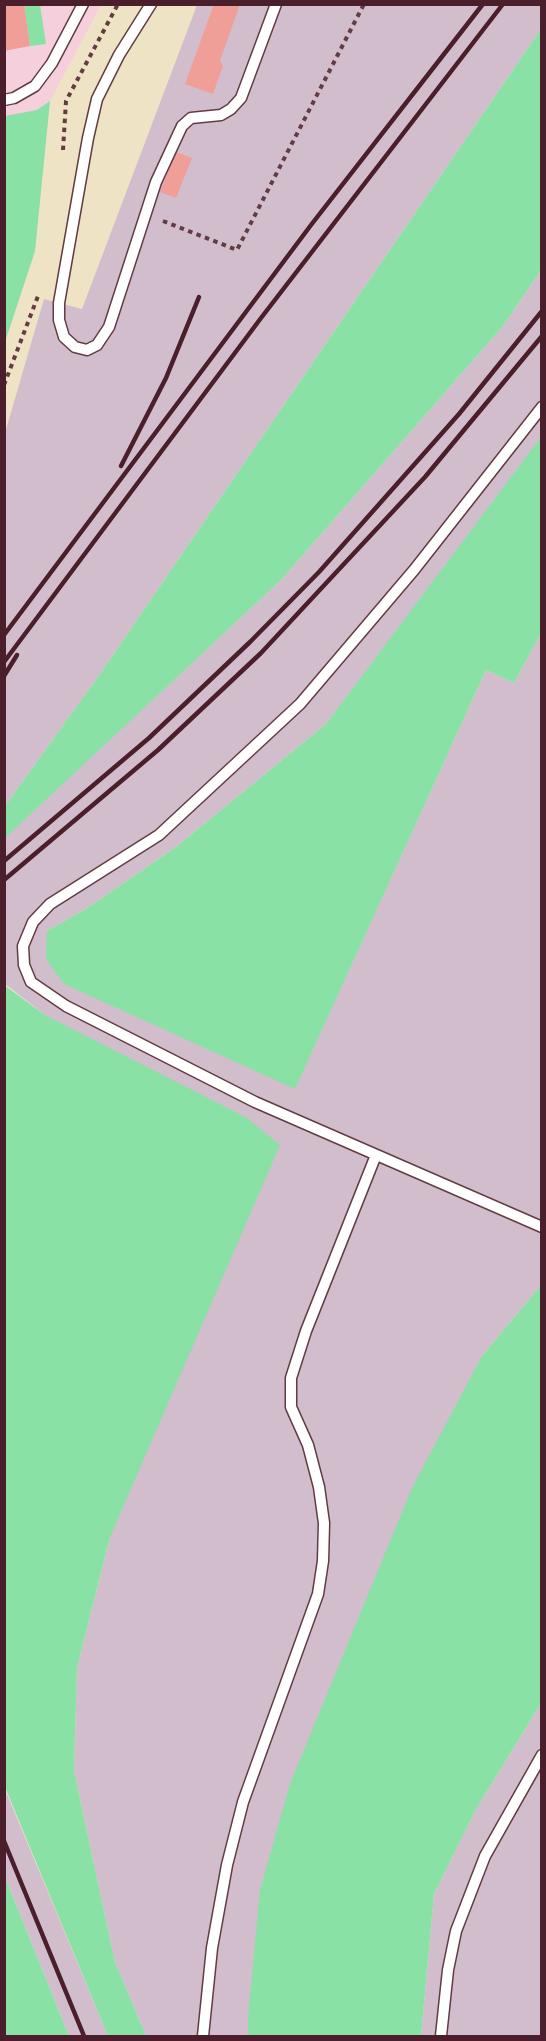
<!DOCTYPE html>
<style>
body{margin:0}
#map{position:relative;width:546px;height:2041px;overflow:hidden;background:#efe3c6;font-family:"Architects Daughter",sans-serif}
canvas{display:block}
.frame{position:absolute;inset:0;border:6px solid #4a1f2b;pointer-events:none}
</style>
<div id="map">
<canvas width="546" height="2041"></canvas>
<div class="frame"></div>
</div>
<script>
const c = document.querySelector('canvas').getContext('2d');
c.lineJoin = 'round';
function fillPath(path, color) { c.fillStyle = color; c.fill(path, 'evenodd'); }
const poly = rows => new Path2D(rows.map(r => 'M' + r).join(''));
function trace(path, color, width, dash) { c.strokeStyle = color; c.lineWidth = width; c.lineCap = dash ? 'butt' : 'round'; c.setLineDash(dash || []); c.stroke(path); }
const built = poly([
 [5,5,101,5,50,101,35,251,5,342]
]);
const industrial = poly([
 [197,5,541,5,541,29,100,674,5,806,5,433,44,299,82,309],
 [541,270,541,437,500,494,326,724,176,847,89,907,47,931,295,1088,486,670,514,683,541,633,541,1285,482,1356,248,2017,248,2036,146,2036,115,1962,74,1771,77,1668,110,1537,45,1015,5,984,4,838,281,580,503,326],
 [541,1703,541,2036,421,2036,434,1894,475,1811],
 [4,1787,108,2036,69,2036,5,1877]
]);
const green = poly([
 [24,5,40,5,46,44,30,46],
 [541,29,541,270,503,326,281,580,5,838,5,806,100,674],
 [50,101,35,251,5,342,5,116,37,110],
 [541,437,541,633,514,683,486,670,295,1089,64,984,46,959,47,931,89,907,176,847,326,724],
 [4,985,45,1015,247,1118,280,1145,110,1537,77,1668,74,1771,115,1962,146,2036,108,2036,5,1787],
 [541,1285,541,1703,475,1811,434,1894,421,2036,248,2036,248,2017,260,1890,290,1784,412,1488,482,1356],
 [4,1877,5,1877,69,2036,5,2036]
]);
const building = poly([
 [4,4,24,4,30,46,4,51],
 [214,4,240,4,220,61,223,66,213,94,185,84],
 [176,152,192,158,176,198,160,192]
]);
const path = poly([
 [63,150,66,101,118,4],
 [163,221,237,250,364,4],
 [4,385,38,296]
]);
const lane = poly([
 [151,4,119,55,97,99,88,138,59,303,59,320,64,337,75,347,87,350,97,345,109,327,156,182,182,126,191,118,221,115,231,109,241,98,276,4],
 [4,100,14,98,35,86,52,63,83,4],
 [542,407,414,570,300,704,159,835,50,904,33,922,23,946,24,965,31,982,66,1006,255,1102,542,1227],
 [203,2036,212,1948,227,1865,243,1802,318,1594,323,1561,324,1523,319,1487,308,1445,291,1407,291,1378,306,1331,376,1155],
 [441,2036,448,1970,456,1931,485,1856,542,1755]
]);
const rail = poly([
 [121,466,166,378,199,297],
 [4,635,311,225,483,4],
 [4,662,261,318,503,4],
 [4,676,17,655],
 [4,861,149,738,250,642,319,572,459,414,542,311],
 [4,880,158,750,261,653,425,477,542,336],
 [4,1841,84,2036]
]);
fillPath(built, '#f5cfdb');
fillPath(industrial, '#d1bdcc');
fillPath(green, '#89e1a6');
fillPath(building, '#ef9f97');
trace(lane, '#633c42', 13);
trace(path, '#633c42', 4, [4.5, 4.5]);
trace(lane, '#fff', 10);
trace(rail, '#4a1f2b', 4.5);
</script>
